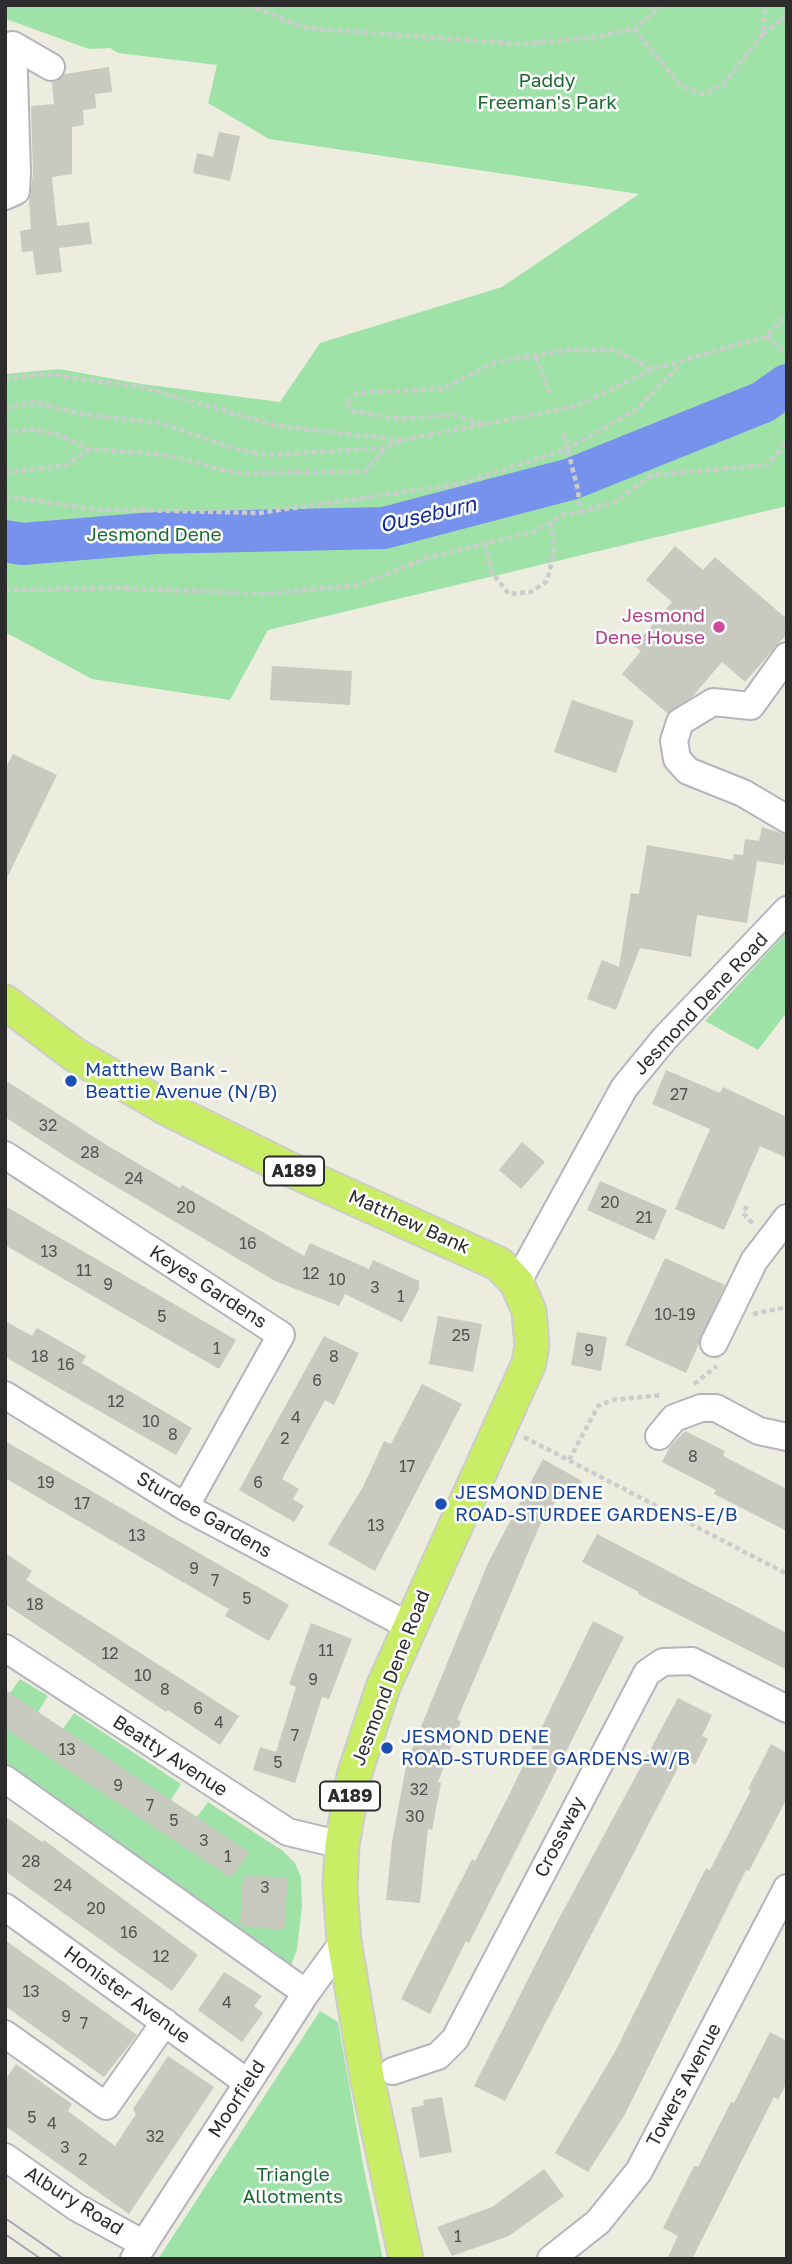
<!DOCTYPE html>
<style>
body{margin:0}
#map{position:relative;width:792px;height:2264px;overflow:hidden;background:#eceddf;font-family:"Golos Text",sans-serif}
canvas{display:block}
.frame{position:absolute;inset:0;border:7px solid #2c2c2c;pointer-events:none}
</style>
<div id="map">
<canvas width="792" height="2264"></canvas>
<div class="frame"></div>
</div>
<script>
const c = document.querySelector('canvas').getContext('2d');
c.lineJoin = 'round';
function fillPath(path, color) { c.fillStyle = color; c.fill(path, 'evenodd'); }
const poly = rows => new Path2D(rows.map(r => 'M' + r).join(''));
function trace(path, color, width, dash) { c.strokeStyle = color; c.lineWidth = width; c.lineCap = dash ? 'butt' : 'round'; c.setLineDash(dash || []); c.stroke(path); }
function label(font, color, halo, rows, align = 'center') {
  c.font = font + ' "Golos Text",sans-serif'; c.lineWidth = 5; c.setLineDash([]); c.textBaseline = 'middle'; c.strokeStyle = halo; c.fillStyle = color; for (const [text, x, y, turn = 0] of rows) {
    c.save(); c.translate(x, y); c.rotate((+turn || 0) * Math.PI / 180); c.textAlign = isNaN(turn) ? turn : align; if (halo) c.strokeText(text, 0, 0); c.fillText(text, 0, 0); c.restore();
  }
}
const green = poly([
 [5,5,787,5,787,506,268,630,230,700,92,679,5,632,5,374,59,369,142,384,280,402,320,343,502,287,639,194,269,139,208,103,217,65,118,53,110,48,89,49,6,19],
 [787,932,787,1012,758,1050,705,1021],
 [20,1679,48,1696,38,1712,63,1729,74,1713,181,1784,171,1800,197,1817,208,1802,283,1851,295,1863,301,1877,302,1906,297,1949,291,1966,5,1767,5,1690,10,1693],
 [320,2011,338,2022,363,2164,383,2259,158,2259]
]);
const river = poly([
 [5,541,22,544,155,533,384,528,571,479,763,402,787,385]
]);
const building = poly([
 [109,67,112,92,95,94,96,108,83,110,84,125,72,127,72,174,52,177,57,226,89,222,92,244,59,248,62,272,36,275,33,251,22,252,20,231,31,229,29,202,33,174,31,106,54,104,52,83,65,74],
 [219,132,240,136,230,181,193,173,197,153,213,157],
 [675,546,703,570,715,557,787,619,787,634,745,682,722,662,693,696,668,714,622,674,641,651,634,646,672,602,646,580],
 [272,666,352,671,350,705,270,700],
 [572,700,634,721,616,773,554,752],
 [13,754,57,775,5,882,5,769],
 [762,827,787,835,787,845,784,865,757,861,747,923,697,915,691,957,640,948,616,1010,587,999,602,960,619,967,631,893,639,894,647,845,733,860,734,854,743,855,745,839,759,841],
 [666,1070,720,1093,723,1087,787,1117,787,1158,760,1146,724,1230,675,1209,710,1129,652,1104],
 [5,1080,108,1146,180,1188,182,1185,304,1256,310,1243,369,1269,373,1260,419,1281,419,1289,402,1322,345,1294,339,1306,275,1281,71,1160,5,1117],
 [522,1142,545,1162,521,1189,499,1170],
 [600,1181,667,1210,654,1240,587,1210],
 [5,1206,236,1340,219,1369,5,1245],
 [665,1258,725,1285,686,1373,625,1345],
 [438,1316,482,1324,473,1372,429,1364],
 [5,1321,32,1336,37,1328,86,1356,82,1363,192,1428,176,1455,5,1357],
 [577,1332,607,1337,601,1371,571,1365],
 [324,1336,359,1353,334,1405,325,1400,282,1479,299,1489,293,1499,304,1506,294,1522,239,1490],
 [422,1384,462,1404,375,1571,328,1544,363,1487,384,1441,391,1444],
 [685,1431,725,1451,723,1456,787,1489,787,1531,714,1494,716,1490,662,1462,669,1448],
 [5,1441,289,1605,269,1641,225,1616,229,1609,5,1478],
 [543,1459,582,1481,573,1497,562,1491,539,1527,457,1720,461,1721,438,1782,441,1783,432,1830,428,1829,420,1903,386,1900,392,1842,407,1761,488,1563],
 [597,1534,787,1633,787,1670,638,1594,639,1592,582,1562],
 [5,1553,32,1571,26,1580,239,1716,220,1745,168,1710,166,1712,5,1604],
 [593,1621,624,1637,469,1943,466,1941,430,2014,401,1999,472,1859,475,1861,508,1797],
 [311,1623,352,1639,329,1699,322,1697,295,1783,253,1770,260,1747,276,1752,296,1687,289,1684],
 [5,1690,249,1852,231,1878,5,1728],
 [678,1698,712,1715,702,1736,708,1739,695,1765,683,1758,505,2101,474,2086,556,1924],
 [771,1744,787,1753,787,1798,749,1871,746,1870,624,2116,588,2172,555,2153,616,2050,706,1868,710,1870,751,1790,748,1789],
 [5,1816,42,1842,44,1840,198,1955,172,1991,5,1871],
 [243,1875,288,1878,284,1930,240,1926],
 [5,1940,137,2035,104,2077,5,2006],
 [224,1972,262,1996,254,2006,263,2013,242,2042,198,2010],
 [770,2032,787,2041,787,2082,778,2100,774,2097,692,2259,667,2259,678,2236,663,2228,694,2166,698,2167,731,2102,734,2103],
 [168,2056,214,2087,129,2214,5,2126,5,2080,16,2064,72,2104,68,2111,115,2146,136,2114,133,2109],
 [442,2097,452,2152,420,2158,411,2108,424,2105,423,2100],
 [544,2169,564,2196,509,2236,452,2256,437,2227,492,2207]
]);
const path = poly([
 [248,5,306,28,520,44,589,38,634,29,662,5],
 [634,29,681,86,702,94,723,85,762,35,766,5],
 [763,34,787,15],
 [767,336,787,355],
 [536,357,551,397],
 [5,379,45,374,142,387,278,426,402,440],
 [5,409,33,402,81,414,160,423,235,449,268,455,384,448,403,440,577,406,653,369,767,336,787,314],
 [482,424,454,415,399,419,352,411,346,404,356,393,442,389,495,362,567,350,615,350,652,369],
 [5,433,31,429,56,434,90,449,167,455,235,473,365,472,384,449],
 [5,473,66,465,90,449],
 [5,496,91,509,259,513,459,484,567,449,636,410,680,365],
 [580,512,615,502,652,475,767,465,787,442],
 [485,544,492,573,509,594,531,592,547,581,554,553,551,522],
 [5,590,118,588,266,594,359,585,427,558,535,531,565,514,580,512,578,490,563,431],
 [747,1206,743,1213,754,1225],
 [753,1314,787,1307],
 [694,1384,717,1366],
 [524,1437,787,1574],
 [569,1460,598,1406,612,1400,662,1395]
]);
const minor = poly([
 [5,196,16,191,17,173,13,45,51,67],
 [787,656,751,706,713,702,680,722,674,741,677,759,688,771,743,793,787,819],
 [5,1155,281,1335,185,1507],
 [517,1283,624,1088,665,1038,787,910],
 [714,1343,754,1261,787,1218],
 [5,1395,185,1507,409,1626],
 [659,1436,674,1418,701,1408,716,1408,759,1431,787,1437],
 [5,1648,288,1832,342,1845],
 [5,1779,306,1993],
 [5,1907,248,2083],
 [5,2034,106,2106,165,2022],
 [393,2071,438,2056,455,2039,647,1673,663,1662,692,1661,787,1709],
 [5,2157,76,2207,144,2244],
 [134,2259,306,1993,344,1941],
 [551,2259,598,2222,639,2171,787,1888]
]);
const major = poly([
 [5,1002,75,1055,168,1109,287,1168,499,1264,517,1283,529,1311,532,1345,529,1363,383,1687,354,1776,342,1845,340,1887,344,1941,367,2077,406,2259]
]);
const tram = poly([
 [5,2218,64,2259],
 [5,2234,41,2259]
]);
const markers = [
 [719,627,7,"#d1479c"],
 [71,1081,7,"#1a4fb4"],
 [441,1504,7,"#1a4fb4"],
 [387,1748,7,"#1a4fb4"]
];
const numberNames = [
 ["27",679,1095],
 ["32",48,1126],
 ["28",90,1153],
 ["24",134,1179],
 ["20",610,1203],
 ["20",186,1208],
 ["21",644,1218],
 ["16",248,1244],
 ["13",49,1252],
 ["11",84,1271],
 ["12",311,1274],
 ["10",337,1280],
 ["9",108,1285],
 ["3",375,1288],
 ["1",401,1297],
 ["10-19",675,1315],
 ["5",162,1317],
 ["25",461,1336],
 ["1",217,1349],
 ["9",589,1351],
 ["18",40,1357],
 ["8",334,1357],
 ["16",66,1365],
 ["6",317,1381],
 ["12",116,1402],
 ["4",296,1418],
 ["10",151,1422],
 ["8",173,1435],
 ["2",285,1439],
 ["8",693,1457],
 ["17",407,1467],
 ["19",46,1483],
 ["6",258,1483],
 ["17",82,1504],
 ["13",376,1526],
 ["13",137,1536],
 ["9",194,1569],
 ["7",215,1581],
 ["5",247,1599],
 ["18",35,1605],
 ["11",326,1651],
 ["12",110,1654],
 ["10",143,1676],
 ["9",313,1680],
 ["8",165,1690],
 ["6",198,1709],
 ["4",219,1723],
 ["7",295,1736],
 ["13",67,1750],
 ["5",278,1763],
 ["9",118,1786],
 ["32",419,1790],
 ["7",150,1806],
 ["30",415,1817],
 ["5",174,1821],
 ["3",204,1841],
 ["1",228,1857],
 ["28",31,1862],
 ["24",63,1886],
 ["3",265,1888],
 ["20",96,1909],
 ["16",129,1933],
 ["12",161,1957],
 ["13",31,1992],
 ["4",227,2003],
 ["9",66,2017],
 ["7",84,2024],
 ["5",32,2118],
 ["4",52,2124],
 ["32",155,2137],
 ["3",65,2148],
 ["2",83,2160],
 ["1",458,2237]
];
const shields = [
 [294,1171,60],
 [350,1796,60]
];
const shieldNames = [
 ["A189",294,1171],
 ["A189",350,1796]
];
const parkNames = [
 ["Paddy",547,81],
 ["Freeman's Park",547,103],
 ["Jesmond Dene",154,535],
 ["Triangle",293,2175],
 ["Allotments",293,2197]
];
const hotelNames = [
 ["Jesmond",705,616],
 ["Dene House",705,638]
];
const streetNames = [
 ["Jesmond Dene Road",701,1004,-47],
 ["Matthew Bank",409,1222,24],
 ["Keyes Gardens",208,1287,33],
 ["Sturdee Gardens",204,1515,30],
 ["Jesmond Dene Road",391,1678,-69],
 ["Beatty Avenue",170,1756,33],
 ["Crossway",560,1837,-63],
 ["Honister Avenue",127,1995,36],
 ["Towers Avenue",684,2085,-62],
 ["Moorfield",237,2099,-57],
 ["Albury Road",74,2201,32]
];
const transitNames = [
 ["Matthew Bank -",85,1070],
 ["Beattie Avenue (N/B)",85,1092],
 ["JESMOND DENE",455,1493],
 ["ROAD-STURDEE GARDENS-E/B",455,1515],
 ["JESMOND DENE",401,1737],
 ["ROAD-STURDEE GARDENS-W/B",401,1759]
];
const waterNames = [
 ["Ouseburn",428,515,-13]
];
fillPath(green, '#9ee2a8');
trace(river, '#7692ec', 42);
fillPath(building, '#c8c9bf');
trace(minor, '#b6b3bf', 30);
trace(major, '#ccc', 37);
trace(path, '#ccc', 4.5, [5, 3.5]);
trace(minor, '#fff', 26);
trace(major, '#c9ed65', 33);
trace(tram, '#a9a2b6', 2);
for (const [x, y, r, color] of markers) { const dot = new Path2D(); dot.arc(x, y, r, 0, 2 * Math.PI); c.fillStyle = color; c.fill(dot); trace(dot, '#fff', 2.5); }
label('16px', '#535351', null, numberNames);
for (const [x, y, w] of shields) { const box = new Path2D(); box.roundRect(x - w / 2, y - 14.5, w, 29, 5); c.fillStyle = '#fff'; c.fill(box); trace(box, '#2c2c2c', 2); }
label('bold 18px', '#2c2c2c', null, shieldNames);
label('19px', '#1d6933', '#fff', parkNames);
label('19px', '#b23c85', '#fff', hotelNames, 'right');
label('19px', '#2c2c2c', '#fff', streetNames);
label('19px', '#164399', '#fff', transitNames, 'left');
label('italic 21px', '#12289b', '#fff', waterNames);
</script>
